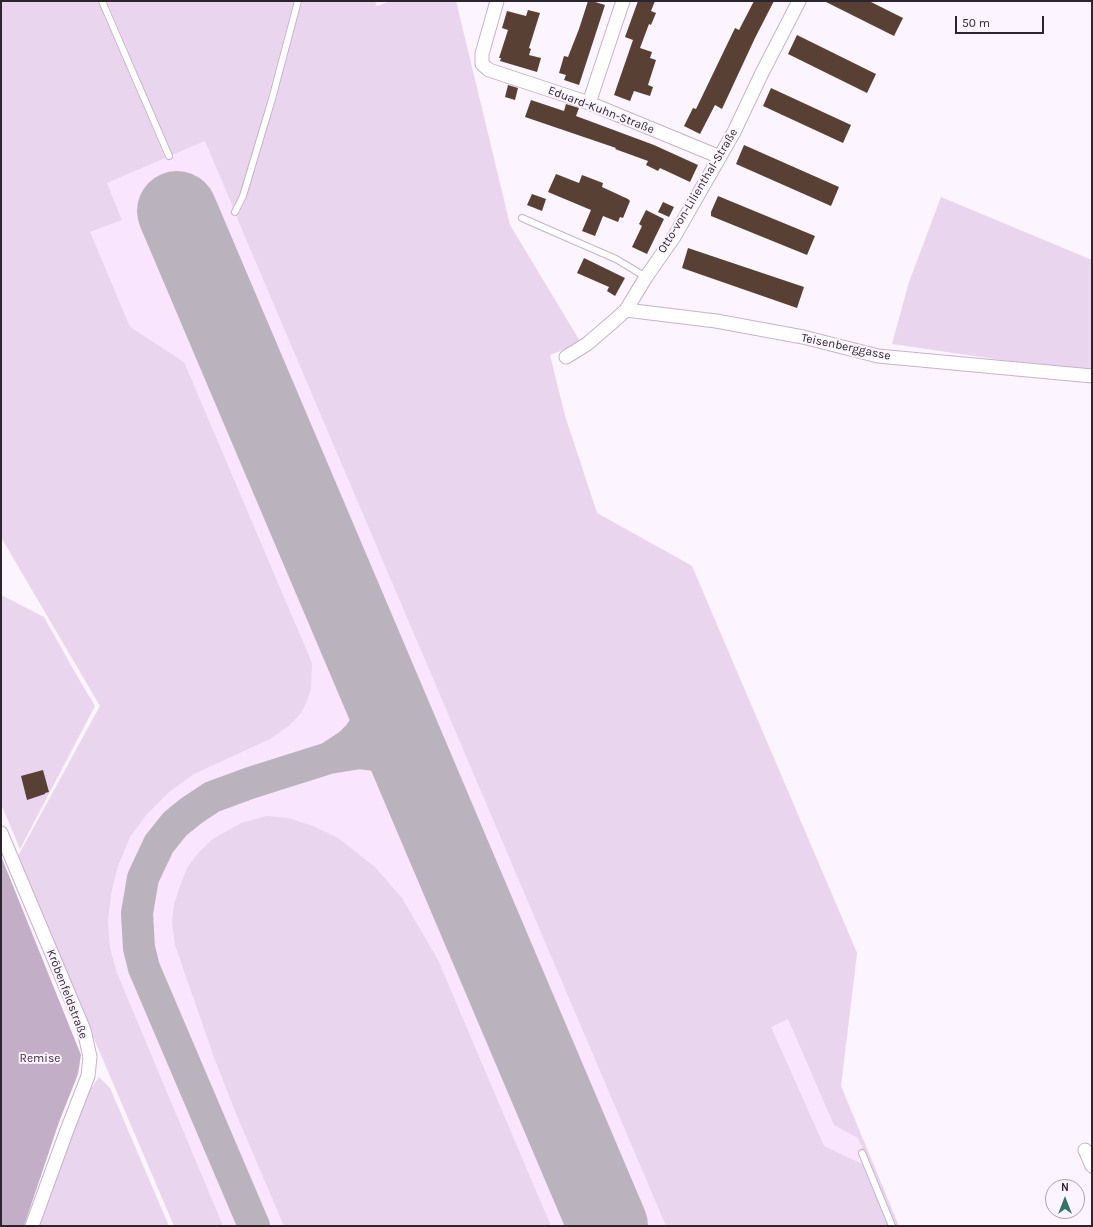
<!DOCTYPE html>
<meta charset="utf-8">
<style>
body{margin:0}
#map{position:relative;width:1093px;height:1227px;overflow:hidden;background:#fcf4fe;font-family:Karla,sans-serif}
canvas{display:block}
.frame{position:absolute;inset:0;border:2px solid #2d252e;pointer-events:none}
.north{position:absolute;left:1045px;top:1179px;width:40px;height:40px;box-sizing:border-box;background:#fcf4fe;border:1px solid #a9a1ab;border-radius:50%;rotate:0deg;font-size:11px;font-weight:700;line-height:16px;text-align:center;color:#2d252e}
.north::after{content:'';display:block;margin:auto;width:14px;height:18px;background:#317567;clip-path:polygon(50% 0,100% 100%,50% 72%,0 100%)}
.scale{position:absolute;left:955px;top:16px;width:89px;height:18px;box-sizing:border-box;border:2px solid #2d252e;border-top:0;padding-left:5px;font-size:12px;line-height:14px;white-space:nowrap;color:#2d252e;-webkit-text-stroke:3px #fcf4fe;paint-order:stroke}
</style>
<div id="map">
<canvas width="1093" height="1227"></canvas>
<div class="frame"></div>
<div class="north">N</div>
<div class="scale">50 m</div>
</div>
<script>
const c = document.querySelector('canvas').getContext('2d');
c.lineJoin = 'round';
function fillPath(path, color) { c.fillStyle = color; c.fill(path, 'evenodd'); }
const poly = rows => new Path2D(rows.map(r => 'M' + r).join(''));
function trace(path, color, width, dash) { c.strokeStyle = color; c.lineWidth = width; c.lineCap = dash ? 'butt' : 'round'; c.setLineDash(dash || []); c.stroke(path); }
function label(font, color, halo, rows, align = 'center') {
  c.font = font + ' Karla,sans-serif'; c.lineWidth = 4; c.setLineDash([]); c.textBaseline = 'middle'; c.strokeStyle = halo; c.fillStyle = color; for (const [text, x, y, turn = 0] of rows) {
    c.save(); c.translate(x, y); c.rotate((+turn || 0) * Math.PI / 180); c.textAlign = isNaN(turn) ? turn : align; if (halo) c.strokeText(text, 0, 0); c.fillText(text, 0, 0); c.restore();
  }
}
const built = poly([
 [1,1,375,1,377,6,391,1,456,1,510,225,581,343,550,355,565,416,597,513,692,566,857,953,841,1086,899,1226,174,1226,17,858,100,706,1,537]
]);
const green = poly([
 [1,1,98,1,165,158,107,183,122,220,90,232,130,327,184,362,312,663,311,689,306,703,301,713,290,725,270,739,194,774,169,792,147,814,130,837,118,866,111,894,108,922,110,948,117,973,223,1226,174,1226,17,858,100,706,1,537],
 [107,1,294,1,246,177,239,196,233,207,205,141,172,155],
 [302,1,375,1,377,6,391,1,456,1,510,225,581,343,550,355,565,416,597,513,692,566,857,953,841,1086,899,1226,895,1226,858,1138,834,1125,788,1019,771,1027,824,1146,862,1164,868,1173,890,1226,666,1226,237,218,246,199,275,103],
 [941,197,1092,260,1092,371,1029,364,892,344,909,282],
 [1,595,44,617,76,674,95,706,20,849,1,804],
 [266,816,288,818,313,826,338,838,375,867,402,898,438,960,551,1226,284,1226,237,1116,215,1060,175,945,172,923,174,904,180,886,187,868,199,852,213,839,241,823],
 [99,1077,110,1088,169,1226,38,1226,86,1096]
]);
const forest = poly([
 [1,856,81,1055,78,1074,59,1122,24,1226,1,1226]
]);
const taxiway = poly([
 [329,758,349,745,359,735,365,726,372,704,373,672],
 [254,1226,144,968,139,948,137,913,143,878,159,844,175,824,191,811,212,797,250,783,329,758,360,753,376,755,387,760,419,780]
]);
const runway = poly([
 [177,211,608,1226]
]);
const building = poly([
 [588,1,592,1,605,5,579,85,564,80,566,75,559,73,564,56,568,57,579,29],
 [638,1,655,1,651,11,656,13,651,25,649,24,640,48,652,52,650,58,656,60,648,85,653,87,650,96,634,91,630,101,614,95,633,40,625,37],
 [754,1,774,1,755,38,722,109,715,105,700,134,684,126,693,108,696,109,735,28,739,30],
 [824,1,869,1,903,18,894,36],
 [528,10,540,13,529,48,531,49,529,55,541,58,537,72,500,61,501,58,499,58,508,30,502,28,507,11,526,16],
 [797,35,876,74,867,93,788,54],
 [508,85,518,88,515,100,505,97],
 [771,88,851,125,843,143,763,106],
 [531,100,564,111,566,104,579,108,576,116,654,145,698,165,690,182,660,168,658,171,646,165,648,161,615,149,616,148,525,117],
 [744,145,839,187,831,206,736,164],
 [556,174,579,183,582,175,603,183,602,187,628,199,630,201,623,218,620,217,618,222,603,216,595,236,582,231,591,210,548,192],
 [532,194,546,199,542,211,527,205],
 [718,196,815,236,807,255,711,216,711,212],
 [663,202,674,207,669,217,658,212],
 [646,210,664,219,647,254,632,247,642,226,639,224],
 [688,248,804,287,797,308,682,268],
 [584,258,625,278,615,296,607,291,609,287,577,273],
 [43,770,49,792,45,793,45,794,27,800,21,776]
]);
const lane = poly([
 [102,1,169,156],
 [235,212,243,196,272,99,298,1],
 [522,218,616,259,646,277],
 [862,1153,892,1226]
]);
const street = poly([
 [497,1,482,54,482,64,489,70,589,103,720,157],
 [589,103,623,1],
 [626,310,716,321,803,337,878,356,1092,376],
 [566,357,587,344,615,320,626,310,646,277,674,237,734,132,761,75,799,1],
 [1,833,84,1030,90,1057,88,1076,67,1130,32,1226],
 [1085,1150,1092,1166]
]);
const streetNames = [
 ["Eduard-Kuhn-Straße",601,110,21],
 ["Otto-von-Lilienthal-Straße",698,191,-59],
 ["Teisenberggasse",846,347,12],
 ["Kröbenfeldstraße",67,994,69]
];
const parkNames = [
 ["Remise",40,1059]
];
fillPath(built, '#f9e5fe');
fillPath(green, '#ead5ef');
fillPath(forest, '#c2aec7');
trace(taxiway, '#bab2bc', 32);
trace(runway, '#bab2bc', 80);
fillPath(building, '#594034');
trace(lane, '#c6b2cb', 8);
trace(street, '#c6b2cb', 15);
trace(lane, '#fff', 6);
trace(street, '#fff', 13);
label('12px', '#2d252e', '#fcf4fe', streetNames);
label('12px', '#391d40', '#fcf4fe', parkNames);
</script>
